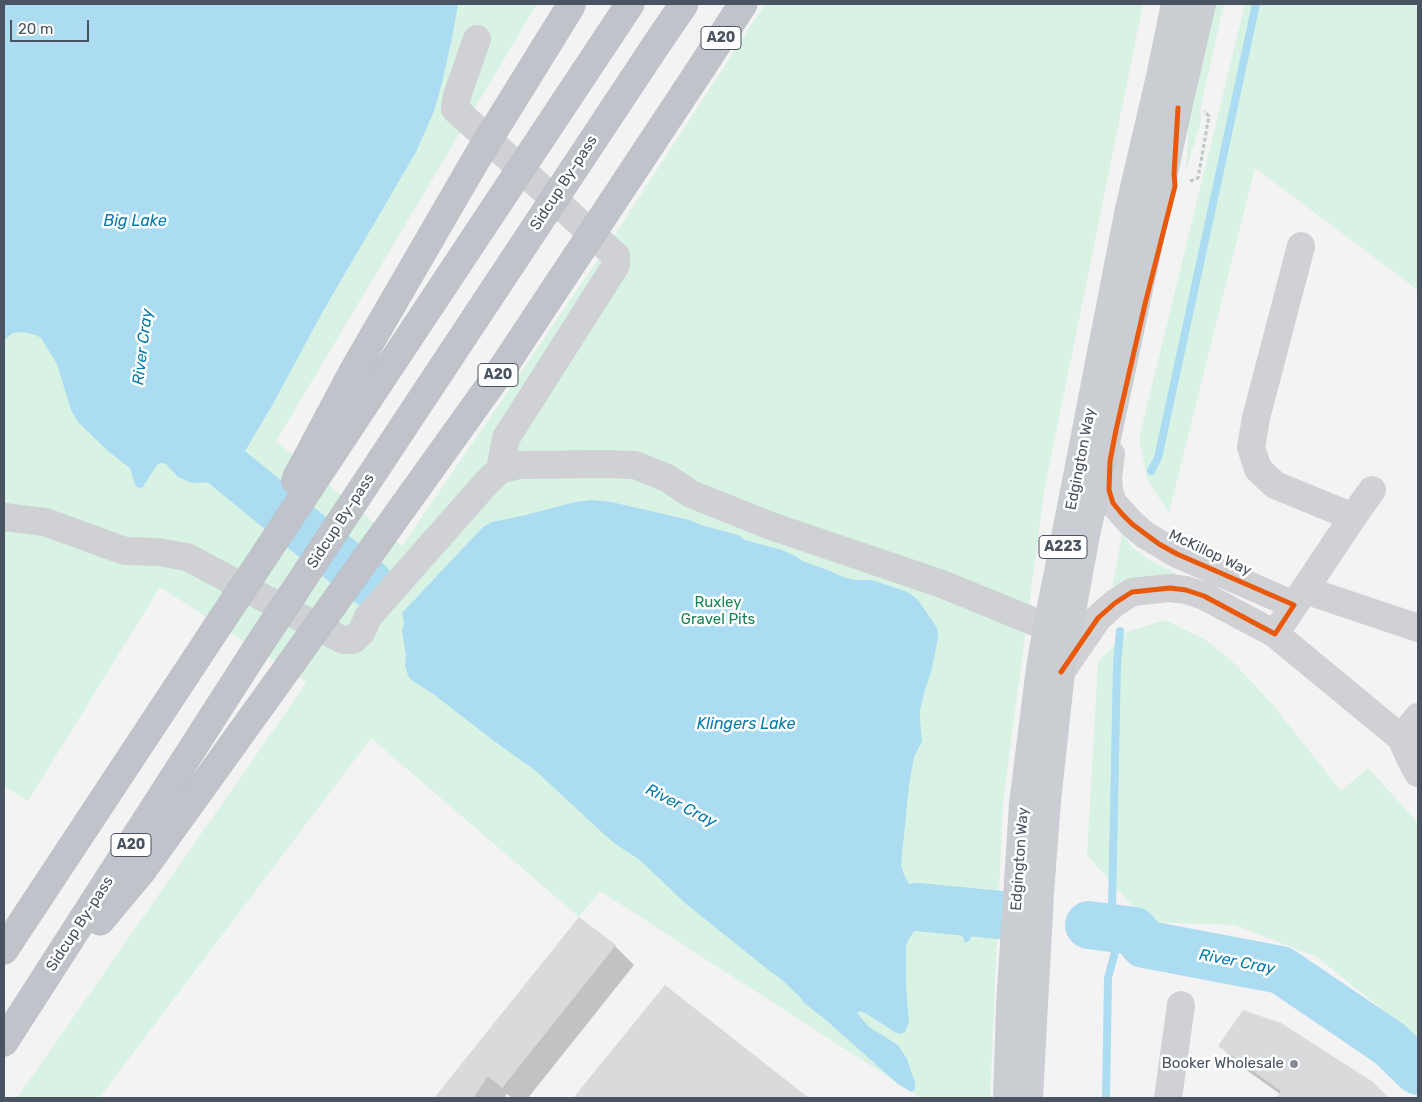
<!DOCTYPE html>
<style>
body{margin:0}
#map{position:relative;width:1422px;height:1102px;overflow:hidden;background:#f3f3f3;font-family:Rubik,sans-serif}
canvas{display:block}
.frame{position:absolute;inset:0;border:5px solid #495361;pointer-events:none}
.scale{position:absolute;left:10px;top:20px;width:79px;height:22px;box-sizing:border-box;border:2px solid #495361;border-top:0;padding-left:6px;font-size:15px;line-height:18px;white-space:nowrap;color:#495361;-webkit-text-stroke:4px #fff;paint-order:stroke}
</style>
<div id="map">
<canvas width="1422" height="1102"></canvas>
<div class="frame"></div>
<div class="scale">20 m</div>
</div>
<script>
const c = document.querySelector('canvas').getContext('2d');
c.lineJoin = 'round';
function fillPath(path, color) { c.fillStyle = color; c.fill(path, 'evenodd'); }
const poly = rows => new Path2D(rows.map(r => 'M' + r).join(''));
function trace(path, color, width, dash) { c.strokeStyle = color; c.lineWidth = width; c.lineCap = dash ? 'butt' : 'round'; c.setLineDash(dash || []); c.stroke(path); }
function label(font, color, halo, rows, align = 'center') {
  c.font = font + ' Rubik,sans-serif'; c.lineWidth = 5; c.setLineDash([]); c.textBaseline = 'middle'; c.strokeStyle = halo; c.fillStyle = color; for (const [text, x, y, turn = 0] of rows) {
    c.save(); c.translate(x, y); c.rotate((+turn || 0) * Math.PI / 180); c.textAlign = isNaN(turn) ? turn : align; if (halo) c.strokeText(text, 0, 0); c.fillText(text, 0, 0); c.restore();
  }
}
const green = poly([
 [4,4,537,4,276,441,402,546,610,242,765,4,1143,4,1044,492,1003,802,990,1098,921,1098,600,891,579,917,371,738,99,1098,17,1098,307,682,160,587,28,801,4,786],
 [1209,4,1224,4,1200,110,1201,120,1186,171,1190,96],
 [1245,4,1418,4,1418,290,1255,168,1169,513,1148,481,1139,439],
 [1122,534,1133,548,1149,560,1178,574,1148,578,1111,595],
 [1165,620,1204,639,1231,660,1273,705,1341,791,1368,768,1418,823,1418,1038,1317,957,1235,925,1147,922,1087,855,1098,662,1127,632]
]);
const water = poly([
 [4,4,458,4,452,38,441,87,434,111,416,152,323,311,273,404,245,451,242,469,244,476,248,482,244,486,235,481,192,483,178,477,166,464,161,463,157,465,142,488,136,487,130,468,108,451,78,422,71,410,57,364,41,338,36,335,22,332,13,333,4,340],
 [592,500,611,502,690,520,701,525,738,535,745,540,782,550,797,557,802,561,830,571,843,577,855,580,872,580,905,591,912,595,918,600,937,628,938,638,931,672,924,693,920,710,920,720,922,741,914,757,909,785,901,865,904,875,915,895,922,899,945,901,960,897,968,889,971,889,972,891,972,896,982,904,981,928,971,935,970,940,966,943,962,936,945,926,928,924,919,926,910,937,906,945,906,987,909,1022,905,1032,901,1034,895,1032,865,1013,860,1011,857,1013,869,1027,898,1045,907,1059,915,1083,915,1090,911,1092,898,1084,826,1020,803,1002,801,998,781,979,771,972,685,903,640,860,617,845,606,836,536,771,494,741,436,696,410,679,408,675,405,666,406,656,402,631,404,622,402,613,483,527,492,522,526,515,575,502]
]);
const shadow = poly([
 [579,919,615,946,634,965,528,1098,512,1098,507,1094,504,1098,436,1098],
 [665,987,807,1098,578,1098,576,1096],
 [1220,1046,1372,1083,1387,1098,1278,1098,1280,1094,1238,1064]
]);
const stream = poly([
 [1151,471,1158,458,1256,4],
 [1106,1098,1108,978,1116,948,1123,939,1134,931,1112,906,1117,665,1120,631]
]);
const river = poly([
 [196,442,369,583],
 [917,907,1000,915],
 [1089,925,1134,931,1144,944,1281,970,1390,1044,1418,1071]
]);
const building = poly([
 [579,917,616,945,502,1088,488,1076,473,1098,434,1098],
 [665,985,809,1098,576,1098,574,1097],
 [1243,1010,1281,1023,1373,1082,1389,1098,1276,1098,1281,1091,1218,1046]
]);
const path = poly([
 [1190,181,1198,178,1209,116,1204,111]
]);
const minor = poly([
 [477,39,457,96,455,109,616,256,616,265,506,438,500,470],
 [1111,454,1108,478,1109,490,1113,503,1132,524,1145,535,1177,554,1294,605],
 [4,517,45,522,125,551,158,552,187,557,343,640,353,640,362,631,368,617,488,481,500,470,519,465,604,464,635,465,667,478,691,494,771,526,942,584,1047,627],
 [1353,517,1372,490],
 [1305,590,1418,628],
 [1275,634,1353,517,1275,485,1258,469,1251,447,1256,418,1301,246],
 [1061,672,1098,618,1115,603,1132,592,1170,588,1186,590,1204,596,1275,634,1401,738,1410,758,1418,773],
 [1401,738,1418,717],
 [1168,1098,1181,1005]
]);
const major = poly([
 [1007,1098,1010,1006,1023,804,1040,668,1047,627,1071,507,1129,209,1159,81,1175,4],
 [1029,1098,1040,893,1047,801,1061,672,1085,540,1178,108,1202,4]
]);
const highway = poly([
 [618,22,630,4],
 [656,45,684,4],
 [698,73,743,4],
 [100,921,141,872,287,669],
 [4,950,221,621],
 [4,1042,257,648]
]);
const highwayBridge = poly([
 [295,481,354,370,478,156,572,4],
 [221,621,618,22],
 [257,648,656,45],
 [287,669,504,366,698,73]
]);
const cycleway = poly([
 [1061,672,1098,618,1115,603,1132,592,1170,588,1186,590,1204,596,1275,634,1294,605,1177,554,1159,544,1132,524,1122,514,1113,503,1109,490,1110,461,1116,430,1145,304,1175,186,1174,174,1178,108]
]);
const markers = [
 [1294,1064,5,"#848b94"]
];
const shields = [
 [721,38,40],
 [498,375,40],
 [1063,547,48],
 [131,845,40]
];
const shieldNames = [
 ["A20",721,38],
 ["A20",498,375],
 ["A223",1063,547],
 ["A20",131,845]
];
const streetNames = [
 ["Sidcup By-pass",564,183,-57],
 ["Edgington Way",1081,459,-79],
 ["Sidcup By-pass",341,521,-57],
 ["McKillop Way",1210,553,25],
 ["Edgington Way",1020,859,-86],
 ["Sidcup By-pass",80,924,-57]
];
const parkNames = [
 ["Ruxley",718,603],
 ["Gravel Pits",718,620]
];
const poiNames = [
 ["Booker Wholesale",1284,1064]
];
const waterNames = [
 ["Big Lake",135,221],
 ["River Cray",143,347,-83],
 ["Klingers Lake",746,724],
 ["River Cray",681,806,27],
 ["River Cray",1237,962,11]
];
fillPath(green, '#d8f2e4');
fillPath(water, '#acdcf1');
fillPath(shadow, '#0003');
trace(stream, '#acdcf1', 8);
trace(river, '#acdcf1', 48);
fillPath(building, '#d9dadc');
trace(highway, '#b8bcc3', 29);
trace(path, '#bcc8c5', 3, [4, 2.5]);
trace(minor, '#cfd1d4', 28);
trace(major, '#caced2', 28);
trace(highway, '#c0c3c9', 28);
trace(highwayBridge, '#b8bcc3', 29, []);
trace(highwayBridge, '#c0c3c9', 28);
trace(cycleway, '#e8590c', 5);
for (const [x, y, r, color] of markers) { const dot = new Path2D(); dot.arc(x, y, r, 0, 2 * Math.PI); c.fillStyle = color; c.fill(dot); trace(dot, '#fff', 2); }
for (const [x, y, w] of shields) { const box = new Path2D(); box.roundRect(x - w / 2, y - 11.5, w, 23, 4); c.fillStyle = '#fff'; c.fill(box); trace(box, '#495361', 1); }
label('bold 14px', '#495361', null, shieldNames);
label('15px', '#495361', '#fff', streetNames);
label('15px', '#148254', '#fff', parkNames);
label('15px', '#495361', '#fff', poiNames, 'right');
label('italic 16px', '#087bae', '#fff', waterNames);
</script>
